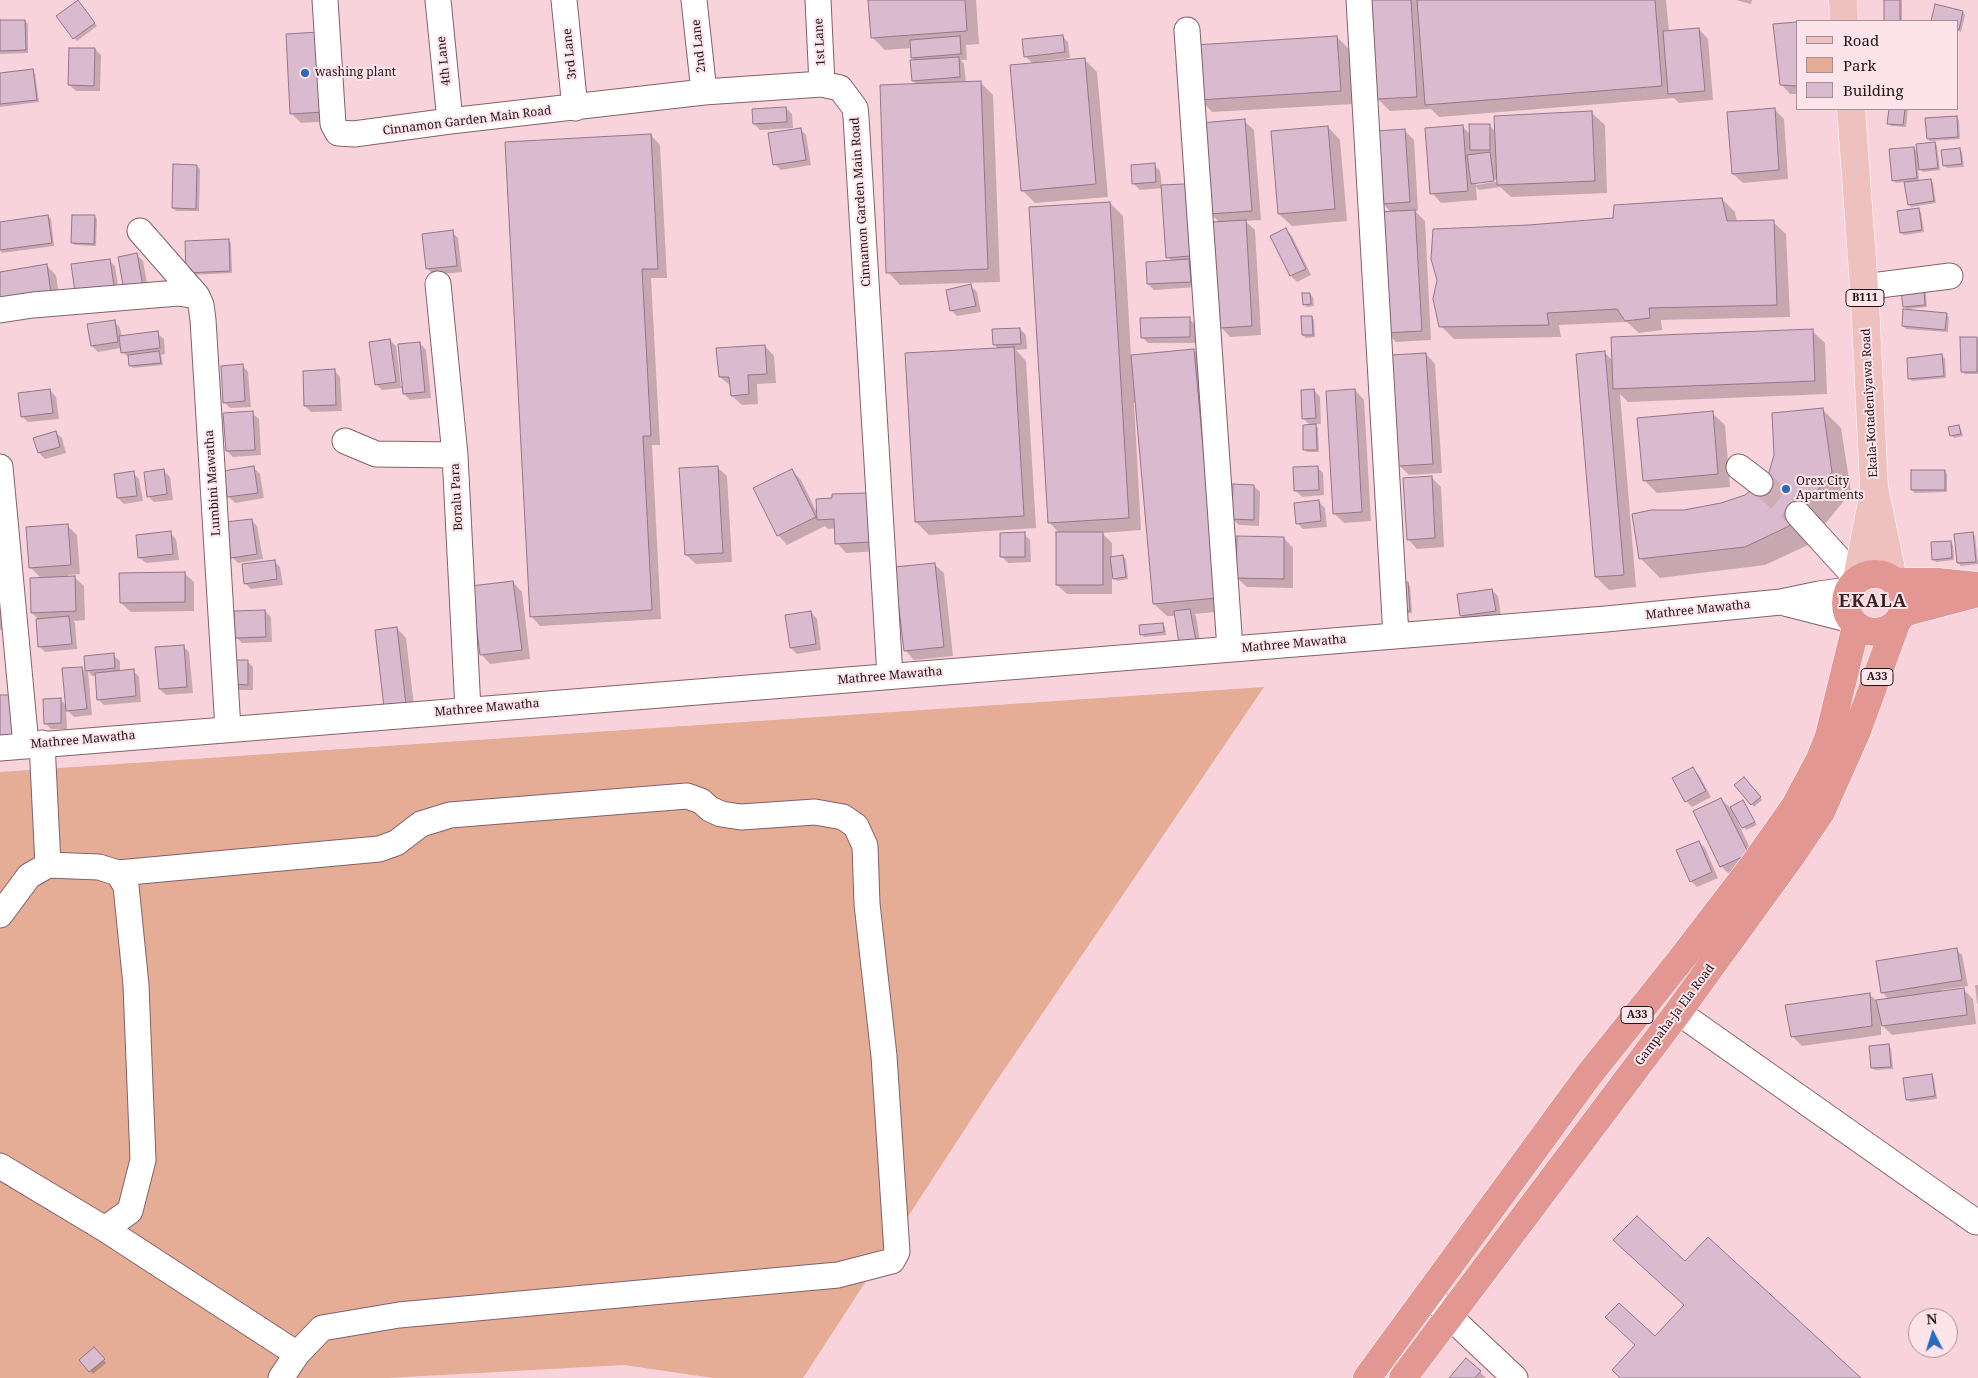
<!DOCTYPE html>
<style>
body{margin:0}
#map{position:relative;width:1978px;height:1378px;overflow:hidden;background:#f9d3dc;font-family:"Noto Serif",serif}
canvas{display:block}
.legend{position:absolute;left:1796px;top:20px;width:162px;height:90px;box-sizing:border-box;background:#fce4ea;border:1px solid #a49196;margin:0;padding:6px 9px;list-style:none;font-size:15px;color:#211418}
.legend li{display:flex;align-items:center;gap:10px;height:25px}
.legend b{width:25px;border:1px solid #a49196}
.north{position:absolute;left:1908px;top:1308px;width:50px;height:50px;box-sizing:border-box;background:#fce4ea;border:1px solid #a49196;border-radius:50%;rotate:355deg;font-size:14px;font-weight:700;line-height:20px;text-align:center;color:#211418}
.north::after{content:'';display:block;margin:auto;width:18px;height:22px;background:#286abc;clip-path:polygon(50% 0,100% 100%,50% 72%,0 100%)}
</style>
<div id="map">
<canvas width="1978" height="1378"></canvas>
<ul class="legend">
<li><b style="height:6px;background:#eec1be"></b>Road</li>
<li><b style="height:14px;background:#e5ad95"></b>Park</li>
<li><b style="height:14px;background:#dabace"></b>Building</li>
</ul>
<div class="north">N</div>
</div>
<script>
const c = document.querySelector('canvas').getContext('2d');
c.lineJoin = 'round';
function fillPath(path, color) { c.fillStyle = color; c.fill(path, 'evenodd'); }
const poly = rows => new Path2D(rows.map(r => 'M' + r).join(''));
function trace(path, color, width, dash) { c.strokeStyle = color; c.lineWidth = width; c.lineCap = dash ? 'butt' : 'round'; c.setLineDash(dash || []); c.stroke(path); }
function label(font, color, halo, rows, align = 'center') {
  c.font = font + ' "Noto Serif",serif'; c.lineWidth = 4; c.setLineDash([]); c.textBaseline = 'middle'; c.strokeStyle = halo; c.fillStyle = color; for (const [text, x, y, turn = 0] of rows) {
    c.save(); c.translate(x, y); c.rotate((+turn || 0) * Math.PI / 180); c.textAlign = isNaN(turn) ? turn : align; if (halo) c.strokeText(text, 0, 0); c.fillText(text, 0, 0); c.restore();
  }
}
const green = poly([
 [1264,687,989,1092,803,1378,713,1378,624,1365,387,1378,0,1378,0,772]
]);
const shadow = poly([
 [869,0,976,0,979,44,966,45,967,60,961,60,964,64,966,83,980,82,993,95,1000,282,900,285,888,272,917,84,913,81,916,61,912,58,912,48,885,50,872,37],
 [1372,0,1666,0,1669,32,1699,29,1708,39,1713,100,1679,103,1674,98,1439,117,1431,109,1390,111,1377,98],
 [1736,0,1752,0,1751,4],
 [1885,0,1902,0,1902,21,1886,21],
 [81,5,97,26,77,41,74,38],
 [1936,6,1963,12,1965,15,1961,32,1957,30,1957,21,1932,21],
 [25,21,28,24,28,53,0,54,0,22],
 [1797,23,1797,94,1790,94,1781,84],
 [287,35,333,121,301,123,292,114],
 [1062,36,1068,42,1070,58,1044,61,1044,63,1085,60,1097,72,1108,197,1035,203,1022,190,1033,64,1025,56],
 [1337,37,1350,50,1353,104,1212,112,1200,99],
 [95,49,101,55,100,91,76,91,69,85],
 [33,71,35,73,39,102,0,107,0,75],
 [786,108,792,114,793,128,760,130,754,124],
 [1774,109,1784,119,1788,179,1743,183,1733,174],
 [1890,109,1908,109,1906,127,1891,126,1889,123],
 [1592,113,1605,125,1607,193,1511,197,1500,187,1479,190,1476,187,1477,200,1441,203,1432,193,1462,126,1471,135,1489,125,1496,132],
 [1500,179,1501,181,1476,185,1476,182],
 [1956,117,1959,120,1960,139,1930,141,1928,138],
 [1244,121,1254,130,1261,220,1245,221,1255,230,1261,335,1230,337,1221,327,1219,222,1211,214],
 [1328,127,1340,140,1347,221,1292,226,1279,214],
 [800,129,806,135,811,165,781,170,775,164],
 [1404,130,1414,140,1418,211,1415,211,1425,221,1431,340,1396,342,1386,332,1392,213,1382,203],
 [651,135,660,145,667,278,651,278,660,445,652,445,661,619,540,626,531,616],
 [1935,143,1937,146,1940,170,1923,172,1918,167,1919,182,1930,180,1933,183,1936,203,1911,207,1909,204,1906,182,1896,183,1893,180,1914,148,1918,153],
 [1960,150,1962,152,1964,167,1947,168,1944,165],
 [1154,165,1160,171,1162,187,1185,185,1194,194,1196,287,1154,290,1148,284,1172,261,1168,257,1163,188,1140,190,1134,184],
 [197,166,200,169,199,211,176,211,173,208],
 [1722,199,1735,212,1737,222,1773,222,1786,234,1790,317,1661,320,1662,330,1639,333,1627,322,1559,325,1561,337,1454,339,1441,326,1615,219],
 [1110,203,1123,216,1131,356,1194,350,1206,363,1229,611,1194,614,1196,616,1201,647,1176,616,1167,616,1154,604,1136,402,1134,403,1141,530,1102,533,1112,543,1112,558,1123,557,1126,559,1128,579,1117,581,1112,576,1112,594,1067,594,1057,585,1060,534,1049,522],
 [1918,210,1921,212,1924,232,1904,235,1901,233],
 [48,216,51,219,54,246,2,253,0,250,0,223],
 [95,217,97,219,96,246,75,245,72,243],
 [1286,230,1292,236,1311,275,1297,282,1291,276,1272,236],
 [452,232,458,238,462,272,434,275,427,268],
 [229,241,231,243,232,273,190,275],
 [137,255,143,261,149,293,125,290],
 [109,260,115,266,119,292,82,297],
 [46,265,56,275,60,303,0,273],
 [971,286,977,292,981,312,957,316,951,310],
 [1923,290,1926,293,1927,307,1907,309,1904,306],
 [1310,294,1313,297,1314,306,1307,307,1304,304],
 [1946,314,1949,317,1948,332,1906,329,1903,326],
 [1312,317,1314,320,1315,337,1306,338,1303,335],
 [1189,319,1196,325,1196,343,1148,343,1142,337],
 [114,321,120,328,122,337,157,333,164,339,165,354,161,355,163,365,133,368,131,366,130,358,122,352,121,348,98,352,92,346],
 [1020,329,1026,335,1027,349,1016,350,1026,361,1036,528,929,535,916,522,998,349,994,344],
 [1812,331,1825,343,1827,394,1628,402,1620,394,1636,587,1609,590,1596,577,1605,353,1614,362],
 [1976,338,1978,340,1978,374,1965,374,1962,371],
 [390,340,396,346,401,386,403,386,420,343,426,350,431,398,410,400,404,394,403,388,382,390,376,384],
 [765,346,774,356,776,383,757,384,758,404,742,405,732,396,731,386,720,377],
 [1426,354,1435,364,1442,473,1409,475,1399,465],
 [1942,356,1945,358,1946,378,1912,381,1910,379],
 [242,365,248,372,251,407,230,408,224,402],
 [334,370,340,377,342,411,311,412,305,406],
 [50,390,56,397,59,419,28,422,22,416],
 [1314,390,1320,397,1321,424,1314,424,1318,428,1319,452,1307,452,1305,450,1311,426,1303,418],
 [1355,390,1364,400,1371,521,1344,523,1334,513],
 [1822,409,1841,428,1851,492,1808,545,1765,565,1660,578,1641,559,1634,515,1684,511,1721,505,1746,496,1770,476],
 [252,413,259,419,261,455,233,457,227,451],
 [1712,413,1725,425,1730,487,1657,493,1644,480],
 [1958,426,1961,429,1963,436,1954,438,1952,436,1950,428],
 [55,432,62,438,66,453,45,459,39,453,35,438],
 [717,467,727,476,732,562,696,564,686,555],
 [1317,467,1323,473,1324,495,1302,497,1295,490],
 [254,468,260,474,264,498,235,503,229,497,225,472],
 [792,470,801,480,818,515,833,500,879,551,846,553,837,543,836,528,828,529,825,526,787,545,778,535],
 [164,471,170,477,173,500,154,502,148,496],
 [1945,471,1947,474,1947,492,1915,493,1912,490],
 [133,473,139,479,143,501,124,504,118,498],
 [1431,477,1441,487,1444,547,1417,549,1408,539],
 [1254,486,1260,492,1259,526,1239,525,1233,519],
 [1319,502,1325,508,1327,527,1303,529,1297,523],
 [251,520,257,526,263,559,238,563,232,557],
 [67,525,77,535,80,574,68,575,68,577,74,577,84,586,85,620,73,621,75,623,77,649,45,652,39,646,39,620,32,613,41,578,30,567],
 [170,533,176,539,179,560,146,563,139,557],
 [1972,533,1975,536,1978,564,1961,566,1958,563],
 [1024,534,1030,540,1031,562,1008,563,1002,557],
 [1284,538,1293,548,1293,588,1247,587,1237,578],
 [1950,542,1953,545,1954,560,1936,562,1933,559],
 [274,561,280,567,283,585,251,589,245,583],
 [934,564,944,573,953,656,914,660,905,650],
 [184,573,194,582,194,611,131,612,121,603],
 [513,582,522,592,530,659,490,664,481,654],
 [1407,583,1410,586,1412,613,1403,614],
 [1492,590,1498,596,1501,616,1467,621,1461,615],
 [0,603,7,628,0,630],
 [265,611,271,617,272,642,242,643,236,637],
 [811,612,817,619,821,650,797,654,791,648],
 [1162,624,1165,627,1166,635,1144,637,1141,634],
 [397,628,406,638,416,723,396,725],
 [183,646,189,652,193,693,166,695,160,689],
 [113,655,120,661,120,672,133,670,139,677,141,702,104,705,98,699,96,676,92,676,88,671,92,715,74,717,66,709,67,729,51,729,45,723,60,699,67,706,82,668,86,673,85,657],
 [247,661,253,667,253,690,239,690,233,684],
 [1693,769,1699,775,1711,797,1692,807,1686,801],
 [1744,779,1762,800,1754,807,1752,804],
 [1721,799,1732,810,1757,863,1731,876,1721,866],
 [1742,801,1757,825,1746,830,1732,807],
 [1699,842,1705,848,1718,878,1697,887,1691,881],
 [1956,949,1962,955,1968,986,1941,990,1941,992,1963,989,1973,999,1976,1024,1892,1035,1881,1024,1881,1035,1802,1046,1792,1036,1870,995,1877,1001,1889,1000,1882,992],
 [1975,985,1978,985,1978,1004,1977,1003],
 [1888,1046,1891,1048,1893,1069,1875,1070,1872,1068],
 [1931,1075,1934,1078,1937,1099,1910,1102,1907,1100],
 [94,1349,106,1363,93,1374,81,1360],
 [1480,1372,1486,1378,1450,1378]
]);
const building = poly([
 [78,0,95,23,73,39,56,16,78,0],
 [868,0,965,0,967,31,871,38,868,0],
 [1371,0,1411,0,1417,97,1376,99,1371,0],
 [1417,0,1655,0,1662,86,1425,105,1417,0],
 [1884,0,1900,0,1900,21,1884,21,1884,0],
 [1935,4,1963,11,1959,30,1957,29,1957,21,1931,21,1935,4],
 [0,20,25,20,26,50,0,51,0,20],
 [1797,22,1797,86,1780,85,1773,24,1797,22],
 [1699,28,1705,91,1668,94,1663,31,1699,28],
 [319,32,324,112,290,114,286,34,319,32],
 [1063,35,1065,52,1024,57,1022,39,1063,35],
 [960,36,961,54,911,58,910,40,960,36],
 [1337,36,1341,91,1198,100,1195,45,1337,36],
 [69,48,95,48,94,86,68,85,69,48],
 [959,57,960,77,912,81,910,60,959,57],
 [1085,58,1096,184,1021,191,1010,65,1085,58],
 [33,69,37,100,0,104,0,73,33,69],
 [981,81,988,269,886,273,880,85,981,81],
 [786,107,787,122,753,124,752,109,786,107],
 [1775,108,1779,170,1732,174,1727,112,1775,108],
 [1889,109,1905,109,1903,125,1887,124,1889,109],
 [1592,111,1595,181,1497,185,1494,116,1592,111],
 [1957,116,1958,137,1927,139,1925,118,1957,116],
 [1245,119,1252,211,1209,214,1201,123,1245,119],
 [1469,124,1490,124,1490,150,1470,150,1469,124],
 [1463,125,1468,191,1430,194,1425,128,1463,125],
 [1328,126,1335,209,1278,214,1271,131,1328,126],
 [801,128,806,160,773,165,768,133,801,128],
 [1405,129,1410,202,1381,204,1376,131,1405,129],
 [651,134,658,269,642,269,651,436,643,436,652,610,530,617,505,142,651,134],
 [1935,142,1938,168,1919,170,1916,144,1935,142],
 [1914,147,1917,178,1892,181,1889,149,1914,147],
 [1960,148,1962,164,1943,166,1941,150,1960,148],
 [1490,152,1494,181,1471,184,1467,155,1490,152],
 [1155,163,1156,182,1132,184,1131,165,1155,163],
 [173,164,197,165,196,209,172,208,173,164],
 [1931,179,1934,201,1908,205,1904,182,1931,179],
 [1185,184,1190,256,1166,258,1161,185,1185,184],
 [1722,198,1727,221,1774,220,1777,305,1649,308,1650,318,1625,321,1617,309,1547,313,1549,325,1439,327,1433,299,1437,280,1431,259,1433,229,1529,225,1613,218,1614,205,1722,198],
 [1110,202,1129,518,1048,523,1029,207,1110,202],
 [1919,208,1922,230,1900,233,1897,211,1919,208],
 [1415,210,1422,331,1385,333,1378,212,1415,210],
 [48,215,52,243,0,250,0,222,48,215],
 [72,215,95,215,94,244,71,243,72,215],
 [1246,220,1252,326,1220,328,1213,222,1246,220],
 [1286,228,1306,269,1290,276,1270,236,1286,228],
 [453,230,457,266,426,269,422,234,453,230],
 [229,239,230,271,186,273,185,241,229,239],
 [137,253,143,287,124,291,118,257,137,253],
 [110,259,114,286,75,292,71,264,110,259],
 [1189,259,1191,282,1147,284,1146,262,1189,259],
 [47,264,51,294,0,302,0,272,47,264],
 [971,284,976,306,950,311,946,290,971,284],
 [1924,289,1925,305,1903,307,1901,291,1924,289],
 [1302,293,1310,293,1311,304,1303,305,1302,293],
 [1903,309,1947,313,1945,330,1902,326,1903,309],
 [1301,316,1312,316,1313,335,1302,335,1301,316],
 [1190,317,1190,337,1141,338,1140,318,1190,317],
 [115,320,118,342,91,346,87,324,115,320],
 [1020,328,1021,344,993,345,992,329,1020,328],
 [1813,329,1815,381,1613,389,1611,337,1813,329],
 [158,331,160,348,121,353,119,336,158,331],
 [1960,337,1977,337,1977,372,1961,372,1960,337],
 [390,339,396,382,375,385,369,342,390,339],
 [420,342,425,392,403,394,398,344,420,342],
 [765,345,767,374,748,375,749,394,731,396,729,377,719,377,716,348,765,345],
 [1014,347,1024,516,915,522,905,353,1014,347],
 [1194,349,1217,598,1153,604,1131,355,1194,349],
 [159,351,161,363,129,366,128,355,159,351],
 [1605,351,1624,575,1595,577,1576,354,1605,351],
 [1426,353,1433,464,1398,466,1391,355,1426,353],
 [1942,354,1944,376,1908,379,1907,358,1942,354],
 [243,364,245,401,223,403,221,366,243,364],
 [335,369,336,405,304,406,303,371,335,369],
 [50,389,53,413,21,417,18,393,50,389],
 [1314,389,1316,418,1302,419,1301,390,1314,389],
 [1355,389,1362,512,1333,514,1326,391,1355,389],
 [1823,408,1832,472,1789,526,1745,547,1639,559,1632,514,1651,510,1684,510,1721,503,1745,495,1768,476,1774,455,1772,413,1823,408],
 [253,411,255,450,226,451,223,413,253,411],
 [1713,411,1718,474,1643,481,1637,418,1713,411],
 [1316,424,1317,450,1303,450,1303,425,1316,424],
 [1959,425,1961,434,1950,436,1948,427,1959,425],
 [56,431,60,447,38,453,33,438,56,431],
 [254,466,258,493,227,497,223,471,254,466],
 [718,466,723,553,685,555,679,468,718,466],
 [1318,466,1319,490,1294,491,1293,467,1318,466],
 [164,469,167,494,147,497,144,472,164,469],
 [792,469,816,517,777,536,753,488,792,469],
 [1911,470,1945,470,1945,490,1911,490,1911,470],
 [134,471,137,496,117,498,114,474,134,471],
 [1432,476,1435,538,1407,540,1403,478,1432,476],
 [1233,484,1254,485,1254,520,1232,519,1233,484],
 [868,493,870,542,835,544,834,519,817,520,816,499,832,498,832,494,868,493],
 [1319,500,1321,521,1296,524,1294,503,1319,500],
 [252,519,257,554,231,558,225,522,252,519],
 [68,524,71,565,29,568,26,527,68,524],
 [171,531,173,554,138,558,136,535,171,531],
 [1025,532,1025,557,1000,557,1000,533,1025,532],
 [1056,532,1103,532,1103,585,1056,585,1056,532],
 [1973,532,1976,562,1957,563,1954,534,1973,532],
 [1237,536,1284,537,1284,579,1236,578,1237,536],
 [1951,541,1952,558,1932,560,1931,542,1951,541],
 [1123,555,1126,577,1113,579,1110,557,1123,555],
 [275,560,277,579,244,584,242,564,275,560],
 [935,563,944,647,904,651,894,567,935,563],
 [185,572,185,602,120,603,119,573,185,572],
 [75,576,76,611,31,613,30,578,75,576],
 [513,581,522,650,480,655,471,586,513,581],
 [1397,582,1408,582,1410,611,1399,611,1397,582],
 [1492,589,1496,611,1460,616,1457,594,1492,589],
 [1190,609,1196,641,1179,644,1174,611,1190,609],
 [265,610,266,637,235,638,234,611,265,610],
 [811,611,816,644,790,648,785,615,811,611],
 [69,616,72,644,38,647,36,619,69,616],
 [1163,623,1164,632,1140,635,1139,625,1163,623],
 [397,627,407,713,385,716,375,630,397,627],
 [184,645,187,687,159,689,155,647,184,645],
 [114,653,115,668,85,671,84,656,114,653],
 [232,660,248,660,248,685,232,684,232,660],
 [82,667,87,709,66,711,62,668,82,667],
 [134,669,136,696,97,700,95,673,134,669],
 [0,695,12,695,12,737,0,737,0,695],
 [61,698,61,723,44,724,43,699,61,698],
 [1693,767,1706,791,1685,802,1672,778,1693,767],
 [1744,777,1761,797,1751,805,1734,785,1744,777],
 [1721,798,1749,854,1720,867,1693,811,1721,798],
 [1743,800,1755,822,1742,828,1730,807,1743,800],
 [1699,841,1712,872,1690,882,1676,850,1699,841],
 [1957,948,1962,980,1881,993,1876,961,1957,948],
 [1964,988,1967,1015,1882,1026,1876,1000,1964,988],
 [1870,993,1872,1026,1791,1037,1785,1005,1870,993],
 [1889,1044,1891,1067,1871,1068,1869,1046,1889,1044],
 [1932,1074,1935,1096,1906,1100,1903,1078,1932,1074],
 [1637,1216,1685,1261,1708,1237,1861,1378,1620,1378,1612,1370,1635,1345,1605,1317,1619,1303,1655,1336,1684,1305,1613,1240,1637,1216],
 [94,1347,105,1359,89,1372,79,1360,94,1347],
 [1466,1358,1481,1371,1475,1378,1449,1378,1466,1358]
]);
const minorTunnel = poly([
 [1760,483,1798,514]
]);
const minor = poly([
 [325,0,333,124,338,133,354,134,450,121,704,92,822,84,840,88,855,108,856,117,890,676],
 [438,0,450,121],
 [564,0,575,108],
 [694,0,704,92],
 [818,0,822,84],
 [1359,0,1396,636],
 [1187,30,1230,649],
 [140,231,197,296],
 [438,284,455,455,468,710],
 [1864,287,1950,276],
 [0,310,33,305,178,293,197,296,201,305,203,320,228,729],
 [345,441,376,454,455,455],
 [0,467,26,745],
 [1739,467,1760,483],
 [1798,514,1857,579],
 [1788,604,1851,620],
 [0,748,1606,619,1781,602,1819,594,1848,590],
 [118,873,379,849,396,843,421,824,450,815,687,796,701,801,710,809,721,814,741,817,815,812,843,817,856,826,865,846,867,904,884,1056,897,1252,892,1261,838,1275,399,1315,322,1328,297,1354,281,1378],
 [0,915,29,876,48,865],
 [1678,1012,1976,1222],
 [0,1166,105,1229,130,1211,143,1160,136,985,126,886,118,873,99,867,48,865,42,743],
 [105,1229,297,1354],
 [1430,1294,1449,1316,1515,1378]
]);
const major = poly([
 [1843,0,1844,21],
 [1851,109,1865,301,1874,487,1893,579],
 [1857,579,1872,502]
]);
const highway = poly([
 '1846 603a29 29 0 1 1 58 0a29 29 0 1 1-58 0Z',
 [1896,582,1938,582,1978,586],
 [1903,613,1978,593],
 [1367,1378,1588,1076,1679,962,1752,867,1795,806,1820,759,1829,736,1856,626],
 [1403,1378,1678,1012,1792,855,1821,812,1857,731,1896,624]
]);
const markers = [
 [305,73,5,"#286abc"],
 [1786,489,5,"#286abc"]
];
const shields = [
 [1865,298,38],
 [1877,677,32],
 [1637,1015,32]
];
const shieldNames = [
 ["B111",1865,298],
 ["A33",1877,677],
 ["A33",1637,1015]
];
const streetNames = [
 ["1st Lane",820,42,-93],
 ["2nd Lane",699,46,-96],
 ["3rd Lane",570,54,-96],
 ["4th Lane",444,61,-96],
 ["Cinnamon Garden Main Road",467,121,-7],
 ["Cinnamon Garden Main Road",861,202,-94],
 ["Ekala-Kotadeniyawa Road",1870,403,-93],
 ["Lumbini Mawatha",213,483,-94],
 ["Boralu Para",457,497,-93],
 ["Mathree Mawatha",1698,610,-6],
 ["Mathree Mawatha",1294,644,-5],
 ["Mathree Mawatha",890,676,-5],
 ["Mathree Mawatha",487,708,-5],
 ["Mathree Mawatha",83,740,-5],
 ["Gampaha-Ja Ela Road",1675,1015,-53]
];
const poiNames = [
 ["washing plant",315,73],
 ["Orex City",1796,482],
 ["Apartments",1796,496]
];
const districtNames = [
 ["EKALA",1873,602]
];
fillPath(green, '#e5ad95');
fillPath(shadow, '#0003');
fillPath(building, '#dabace');
trace(building, '#937688', 1);
trace(minorTunnel, '#ceadb5', 25, [25, 12]);
trace(minor, '#82616a', 27);
trace(major, '#fff', 29);
trace(highway, '#fff', 29);
trace(minor, '#fff', 25);
trace(major, '#eec1be', 28);
trace(highway, '#e39793', 28);
for (const [x, y, r, color] of markers) { const dot = new Path2D(); dot.arc(x, y, r, 0, 2 * Math.PI); c.fillStyle = color; c.fill(dot); trace(dot, '#fce4ea', 2); }
for (const [x, y, w] of shields) { const box = new Path2D(); box.roundRect(x - w / 2, y - 8.5, w, 17, 4); c.fillStyle = '#fce4ea'; c.fill(box); trace(box, '#211418', 1); }
label('bold 11px', '#211418', null, shieldNames);
label('12px', '#211418', '#fce4ea', streetNames);
label('12px', '#211418', '#fce4ea', poiNames, 'left');
c.letterSpacing = '1px';
label('bold 18px', '#3d2129', '#fce4ea', districtNames);
c.letterSpacing = '0px';
</script>
